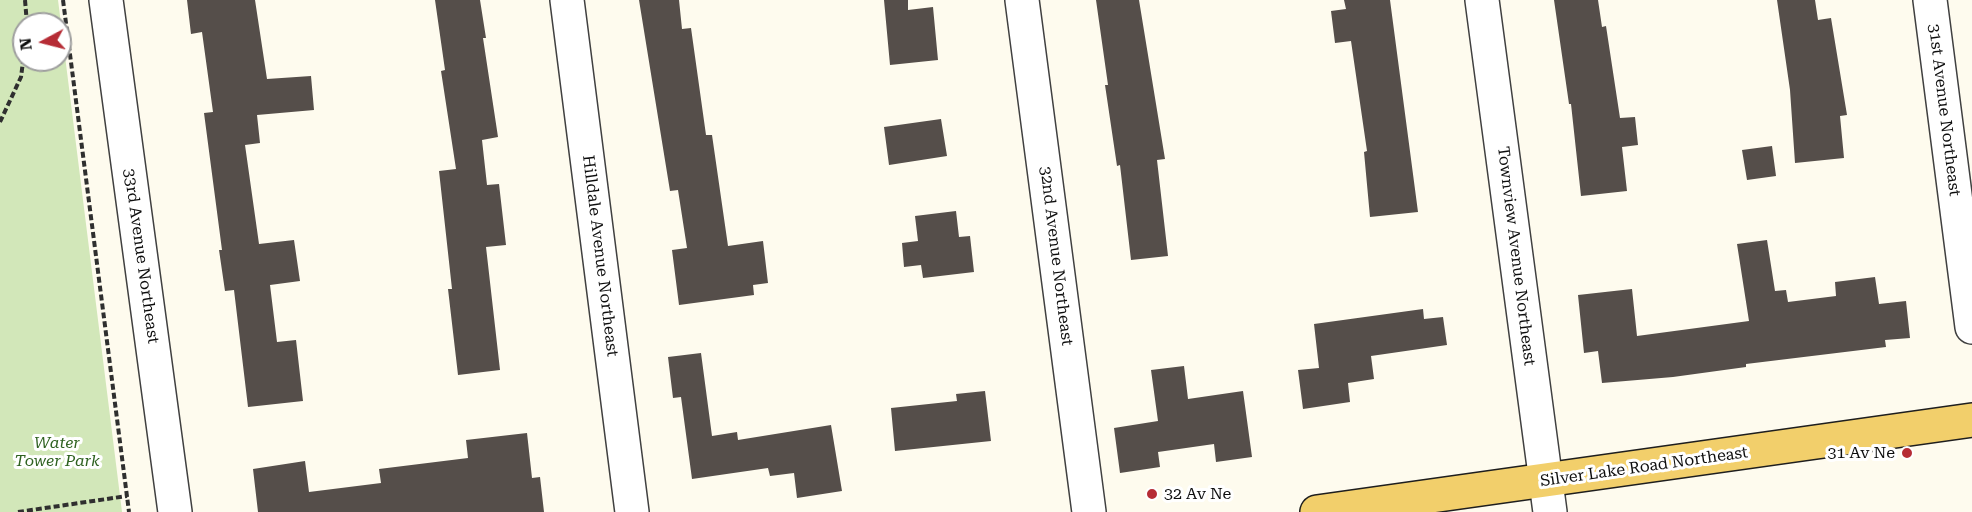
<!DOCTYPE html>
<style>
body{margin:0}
#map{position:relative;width:1972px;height:512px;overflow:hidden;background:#fefbee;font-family:"Roboto Serif",serif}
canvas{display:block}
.north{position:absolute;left:12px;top:12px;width:60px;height:60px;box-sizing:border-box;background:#fff;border:2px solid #9e9e9e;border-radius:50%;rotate:263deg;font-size:16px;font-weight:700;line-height:24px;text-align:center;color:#0d0d0d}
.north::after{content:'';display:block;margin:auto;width:21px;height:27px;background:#b62c35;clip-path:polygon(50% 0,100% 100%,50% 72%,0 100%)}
</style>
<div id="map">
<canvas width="1972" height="512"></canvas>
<div class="north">N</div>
</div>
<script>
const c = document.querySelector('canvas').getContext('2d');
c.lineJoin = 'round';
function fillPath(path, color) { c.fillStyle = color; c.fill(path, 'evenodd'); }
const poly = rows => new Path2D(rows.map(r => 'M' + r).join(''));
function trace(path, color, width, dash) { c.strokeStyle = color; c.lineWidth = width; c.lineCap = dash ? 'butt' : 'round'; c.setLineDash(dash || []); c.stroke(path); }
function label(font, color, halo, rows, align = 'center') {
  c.font = font + ' "Roboto Serif",serif'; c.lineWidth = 6; c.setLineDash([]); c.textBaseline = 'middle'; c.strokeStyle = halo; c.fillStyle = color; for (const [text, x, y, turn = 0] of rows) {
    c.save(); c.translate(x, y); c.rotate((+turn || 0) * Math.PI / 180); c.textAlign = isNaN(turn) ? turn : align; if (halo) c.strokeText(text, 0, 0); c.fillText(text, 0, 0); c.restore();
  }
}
const green = poly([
 [0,0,58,0,122,512,0,512],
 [24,24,60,24,60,60,24,60]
]);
const building = poly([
 [187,0,255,0,267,79,311,76,314,110,257,115,260,143,245,145,259,244,294,240,300,281,270,285,277,342,296,340,303,401,248,407,234,290,225,291,219,250,222,250,204,113,213,112,202,32,191,34],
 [435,0,480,0,486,38,483,38,498,137,482,140,487,185,499,184,506,245,486,247,500,370,458,375,448,289,452,289,439,171,456,169,441,71,445,70],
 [639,0,679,0,682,29,691,28,706,135,712,135,728,246,763,241,768,283,753,285,754,295,679,305,672,250,687,248,678,190,670,191],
 [884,0,908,0,908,10,933,7,938,60,890,65],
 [1096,0,1139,0,1165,159,1157,160,1168,256,1131,260,1120,165,1117,166,1105,85,1108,85],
 [1344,0,1390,0,1418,212,1370,217,1364,152,1367,151,1351,41,1335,43,1331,11,1346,9],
 [1554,0,1598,0,1602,27,1606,26,1620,118,1635,117,1638,145,1622,147,1627,191,1581,196,1571,104,1569,104],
 [1777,0,1815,0,1818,20,1831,18,1847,115,1840,116,1844,158,1795,163,1790,90],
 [941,119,947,156,889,165,884,127],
 [1772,146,1776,176,1747,180,1742,150],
 [956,211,959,237,970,236,974,272,923,278,921,265,904,267,902,243,918,241,915,216],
 [1767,240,1775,291,1786,290,1788,302,1836,296,1835,282,1875,277,1879,304,1906,301,1910,338,1885,340,1886,347,1746,364,1746,367,1673,377,1602,383,1598,351,1584,353,1578,295,1632,289,1637,336,1749,321,1737,244],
 [1423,309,1424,319,1443,317,1447,345,1371,356,1374,379,1348,383,1350,402,1303,409,1298,370,1319,368,1314,324],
 [701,353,712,436,737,432,738,440,831,425,842,491,797,498,794,473,770,476,768,468,692,479,681,397,673,398,668,357],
 [1184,366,1188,399,1243,391,1252,457,1216,462,1214,444,1158,452,1160,467,1120,473,1114,428,1158,421,1151,370],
 [985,391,991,441,895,451,891,408,957,401,956,394],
 [527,433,532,478,540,477,544,512,258,512,253,469,305,461,309,492,381,483,379,469,468,458,466,440]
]);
const path = poly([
 [25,0,27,24],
 [63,0,129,512],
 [0,122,21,77,24,54],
 [18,512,127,496]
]);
const minor = poly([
 [106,0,175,512],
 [567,0,632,512],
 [1022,0,1089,512],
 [1482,0,1550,512],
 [1930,0,1972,327]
]);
const major = poly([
 [1317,512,1972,420]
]);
const markers = [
 [1907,453,6,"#b62c35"],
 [1152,494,6,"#b62c35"]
];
const streetNames = [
 ["31st Avenue Northeast",1944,110,83],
 ["33rd Avenue Northeast",141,256,82],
 ["Hilldale Avenue Northeast",600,256,83],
 ["32nd Avenue Northeast",1056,256,83],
 ["Townview Avenue Northeast",1516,256,83],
 ["Silver Lake Road Northeast",1644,467,-8]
];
const parkNames = [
 ["Water",57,443],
 ["Tower Park",57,461]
];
const poiNames = [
 ["31 Av Ne",1895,453],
 ["32 Av Ne",1164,494,"left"]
];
fillPath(green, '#d2e7b9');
fillPath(building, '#554e4a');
trace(minor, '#404040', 36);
trace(major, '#1e1e1e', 36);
trace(path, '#2f2f2f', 4, [6, 3]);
trace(minor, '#fff', 33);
trace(major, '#f2cf6b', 33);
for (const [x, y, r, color] of markers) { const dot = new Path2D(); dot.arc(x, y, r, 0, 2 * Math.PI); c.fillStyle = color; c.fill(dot); trace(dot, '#fff', 2); }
label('16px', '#0d0d0d', '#fff', streetNames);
label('italic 16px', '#2f6221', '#fff', parkNames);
label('16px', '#0d0d0d', '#fff', poiNames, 'right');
</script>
